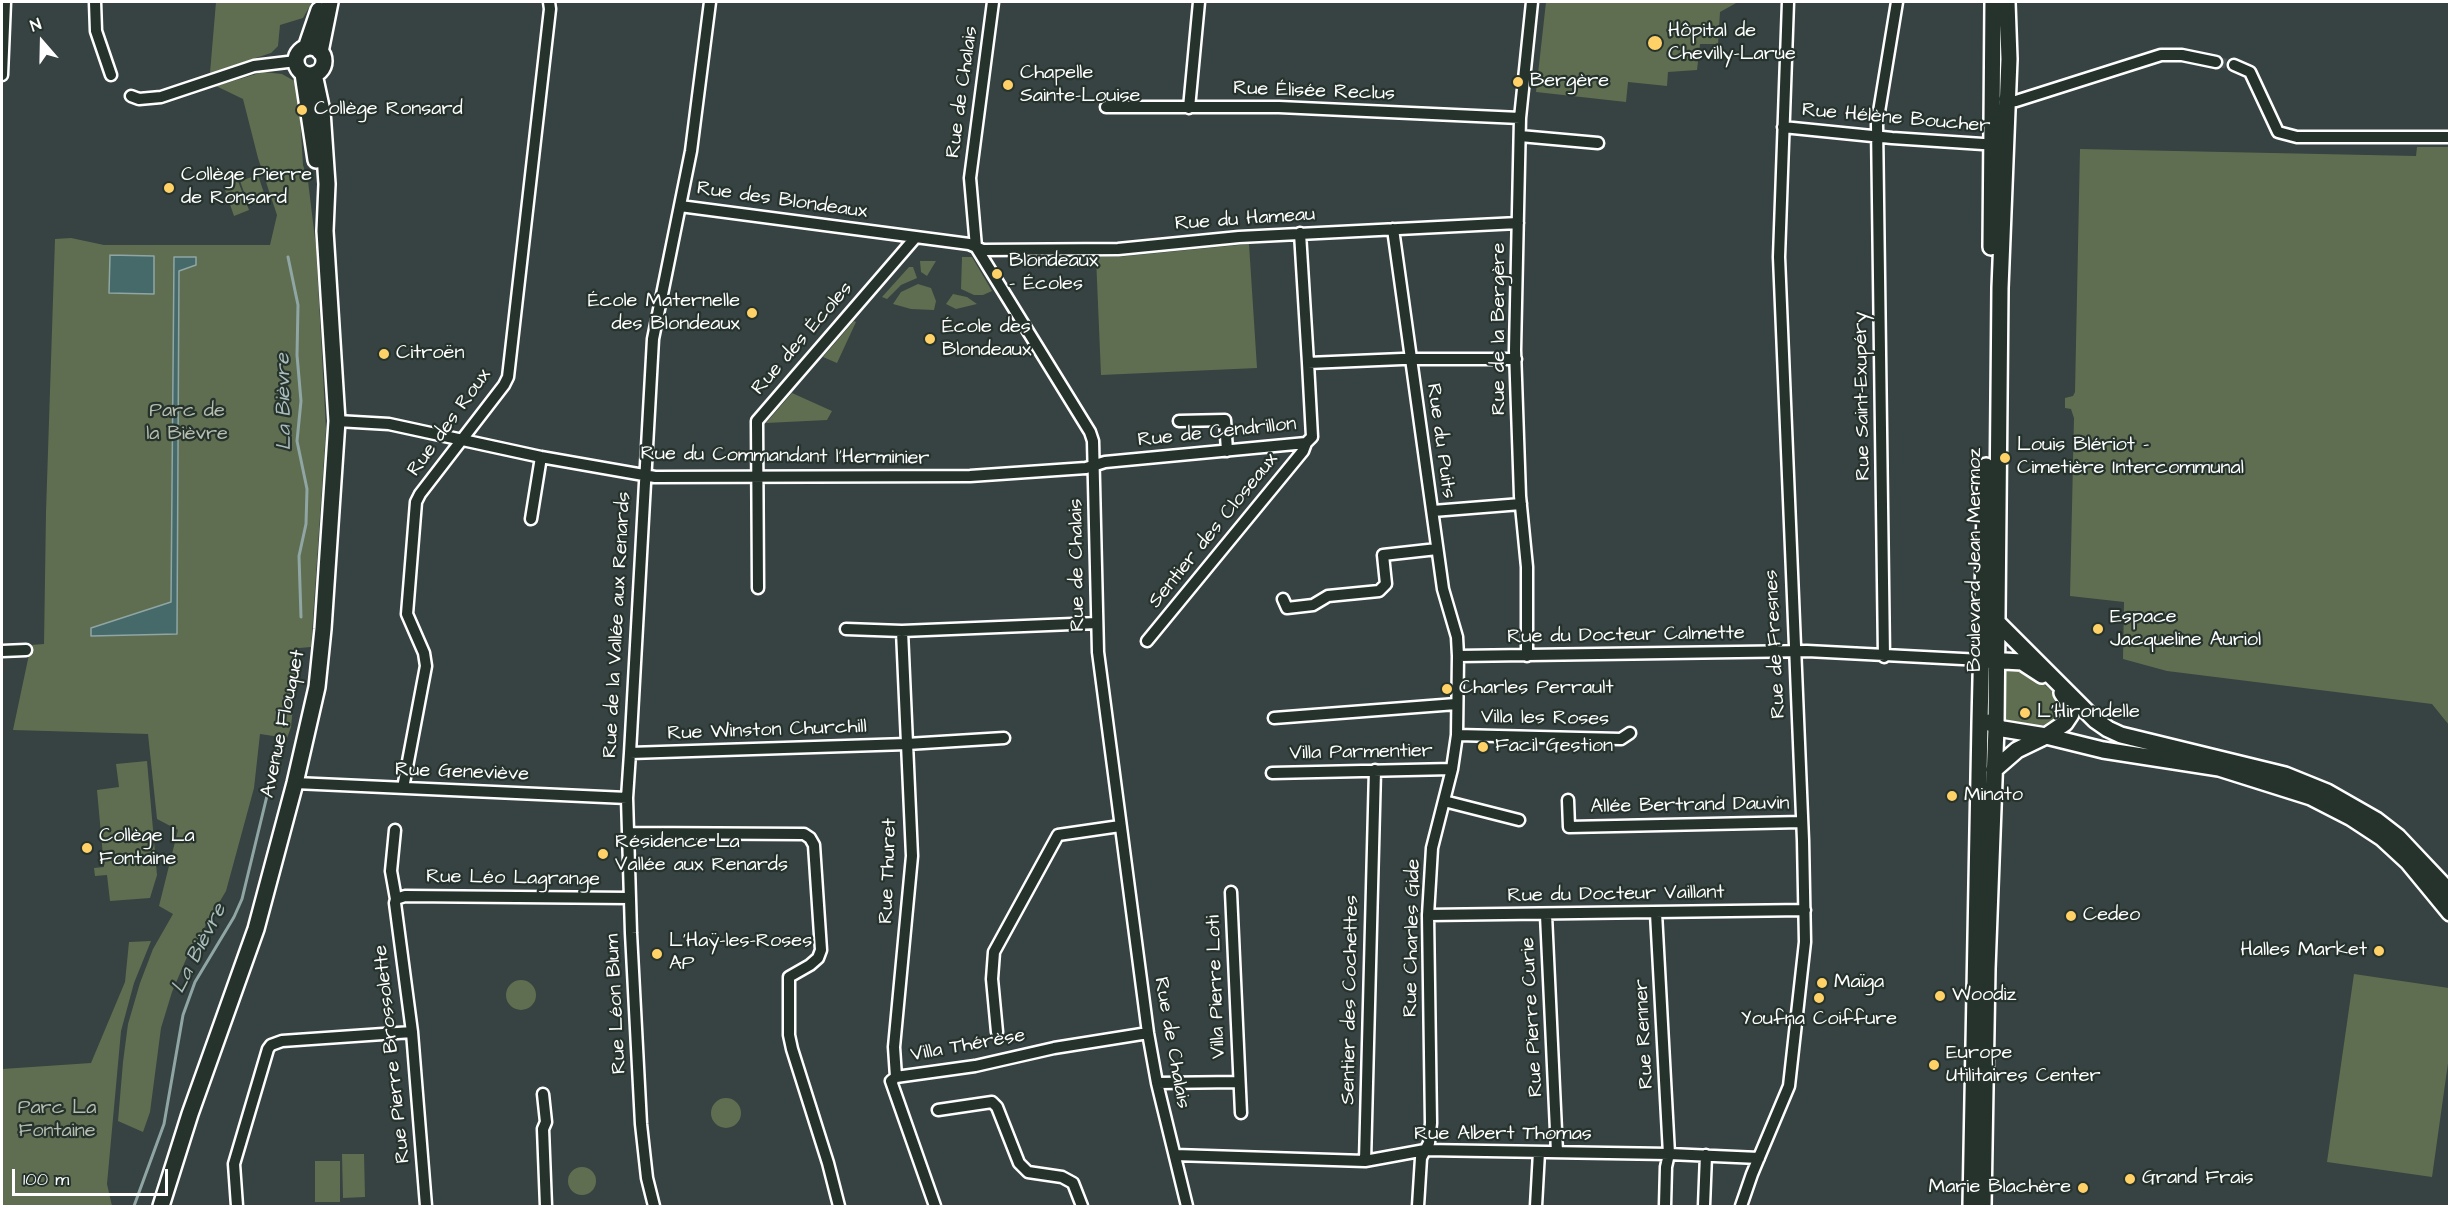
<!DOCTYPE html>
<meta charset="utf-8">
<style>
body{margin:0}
#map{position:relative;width:2451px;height:1208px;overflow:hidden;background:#374242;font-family:"Architects Daughter",sans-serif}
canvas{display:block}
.frame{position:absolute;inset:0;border:3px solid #fff;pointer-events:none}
.north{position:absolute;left:12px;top:12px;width:60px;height:60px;-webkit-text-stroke:4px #26332d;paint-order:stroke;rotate:340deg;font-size:16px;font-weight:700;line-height:24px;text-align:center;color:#fff}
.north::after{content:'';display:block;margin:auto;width:21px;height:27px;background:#fff;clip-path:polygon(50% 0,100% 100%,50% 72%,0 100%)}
.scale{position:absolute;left:12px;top:1169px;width:156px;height:27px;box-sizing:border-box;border:3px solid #fff;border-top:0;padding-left:8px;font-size:18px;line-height:21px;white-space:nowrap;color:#fff;-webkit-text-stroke:4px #26332d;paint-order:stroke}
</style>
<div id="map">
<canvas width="2451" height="1208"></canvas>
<div class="frame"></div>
<div class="north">N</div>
<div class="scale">100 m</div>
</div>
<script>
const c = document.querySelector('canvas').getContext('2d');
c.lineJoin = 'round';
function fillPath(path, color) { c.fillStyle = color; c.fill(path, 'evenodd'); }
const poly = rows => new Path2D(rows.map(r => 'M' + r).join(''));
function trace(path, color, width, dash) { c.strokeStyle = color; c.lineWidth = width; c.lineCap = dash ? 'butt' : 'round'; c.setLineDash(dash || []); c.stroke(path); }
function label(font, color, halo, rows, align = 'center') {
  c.font = font + ' "Architects Daughter",sans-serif'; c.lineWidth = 4.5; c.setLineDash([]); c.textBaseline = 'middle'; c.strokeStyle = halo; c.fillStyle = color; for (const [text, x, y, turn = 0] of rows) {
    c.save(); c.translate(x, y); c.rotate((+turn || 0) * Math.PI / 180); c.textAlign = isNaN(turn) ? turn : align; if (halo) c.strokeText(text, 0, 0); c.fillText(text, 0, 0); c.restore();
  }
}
const green = poly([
 [216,2,312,2,303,18,280,25,278,46,271,53,210,73],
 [1546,2,1738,2,1720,12,1718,44,1700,44,1697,70,1668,72,1667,86,1628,82,1626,102,1536,92],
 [263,72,282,74,298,83,303,165,308,181,316,247,326,429,311,647,299,648,291,727,287,738,260,734,254,788,226,891,187,957,172,992,161,1028,150,1112,143,1132,118,1121,123,1062,128,1024,140,983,153,949,173,914,159,906,178,830,157,819,148,734,13,730,31,645,44,644,46,512,55,239,71,238,104,245,270,245,277,215,258,158,243,99,216,86],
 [2417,147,2449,147,2449,725,2432,704,2167,671,2123,659,2124,602,2070,596,2074,418,2071,409,2065,408,2065,398,2073,396,2075,392,2080,149,2416,156],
 [258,175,266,199,249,206,240,181],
 [238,181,249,210,234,216,224,187],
 [1249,244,1257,368,1101,375,1096,257,1117,257],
 [962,257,972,257,992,291,983,295,974,295,961,289],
 [920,261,936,261,927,276,921,272],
 [909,267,913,267,917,278,901,285,887,299,882,297],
 [918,284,931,288,936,301,934,310,911,309,893,304,901,292],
 [953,294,967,297,977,304,956,309,946,304],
 [854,321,856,322,837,363,823,357],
 [792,393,832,411,827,420,766,423],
 [2006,668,2023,668,2061,698,2066,706,2064,714,2054,725,2037,729,2009,724,2004,720],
 [147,761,157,875,150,898,110,901,107,875,95,876,94,868,104,867,97,790,119,787,116,764],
 [151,941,134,983,121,1031,107,1184,112,1206,2,1206,2,1069,91,1063,125,982,129,942],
 [2354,974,2449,988,2449,1056,2432,1177,2327,1162],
 '506 995a15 15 0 1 1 30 0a15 15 0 1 1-30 0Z',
 '711 1113a15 15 0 1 1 30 0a15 15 0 1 1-30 0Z',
 [342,1154,364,1154,365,1197,343,1198],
 [315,1161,340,1161,340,1202,315,1202],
 '568 1181a14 14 0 1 1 28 0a14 14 0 1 1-28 0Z'
]);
const water = poly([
 [110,255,154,256,154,294,109,293,110,255],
 [174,257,196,257,196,265,179,271,177,634,91,636,91,628,171,602,174,257]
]);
const stream = poly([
 [288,257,298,305,297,355,301,401,297,441,307,489,306,524,299,556,301,617],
 [134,1206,164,1124,183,1015,195,982,234,917,242,899,281,738]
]);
const streetTunnel = poly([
 [2216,62,2234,65]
]);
const street = poly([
 [95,2,96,31,111,75],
 [993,2,970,178,976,247,1090,432,1093,441,1098,652,1148,1033,1157,1083,1187,1206],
 [2234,65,2250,72,2278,132,2297,137,2450,137],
 [2,75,5,2],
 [131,96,139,99,161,97,254,66,296,61],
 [2004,99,2008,102,2016,101,2161,55,2182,55,2216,62],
 [1106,107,1279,107,1520,118],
 [1189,108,1199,2],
 [1783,127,1892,138,1998,145],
 [1520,136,1598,143],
 [680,206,969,244,983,250,1118,249,1239,237,1518,223],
 [1393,229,1443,589,1457,637,1458,656,1457,735,1452,769,1432,848,1428,915,1431,1123,1429,1143,1421,1158,1418,1206],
 [1300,233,1308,363],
 [337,421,389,424,541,457,655,477,970,476,1086,468,1105,462,1306,443,1312,437,1308,363,1402,359,1516,359],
 [1179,421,1225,420,1227,451],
 [1433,511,1521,504],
 [531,519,541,457],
 [758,588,757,421,915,238],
 [1283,599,1287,608,1313,605,1328,596,1379,591,1386,584,1383,555,1437,549],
 [846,629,902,631,1097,623],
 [1147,641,1303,451,1306,443],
 [2,651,26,650],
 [1458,656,1807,651,1982,660],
 [1527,656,1527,567,1520,496,1515,350,1520,118,1532,2],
 [1884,657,1877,124,1897,2],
 [1274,718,1456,704],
 [1457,735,1621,739,1630,733],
 [630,753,907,744,1004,738],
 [1272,773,1452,769],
 [295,783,627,798],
 [403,788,426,666,424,653,407,614,416,502,420,494,504,385,508,377,550,9,549,2],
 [1568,800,1569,827,1802,822],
 [1444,801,1519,820],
 [395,830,391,871,396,899,395,903,412,1032,426,1206],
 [629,833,804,834,810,838,814,845,821,950,818,958,810,965,789,977,789,1035,792,1049,828,1163,839,1206],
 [1231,892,1241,1113],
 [396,899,405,896,630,898],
 [1656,913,1669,1154,1666,1167,1665,1206],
 [1428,915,1805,910],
 [1546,915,1557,1152],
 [997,1032,992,979,994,952,1058,835,1120,826],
 [896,1077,894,1047,912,856,902,631],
 [1157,1083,1238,1082],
 [543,1094,546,1122,543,1129,546,1206],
 [938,1110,992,1102,997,1107,1019,1163,1028,1172,1062,1177,1073,1183,1082,1206],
 [1175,1155,1365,1161,1425,1150,1669,1154,1759,1158],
 [1365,1161,1375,770],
 [237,1206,234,1164,268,1049,271,1045,282,1041,412,1032],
 [654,1206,647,1178,641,1124,631,933,627,798,630,753,653,339,691,151,710,2],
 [935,1206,891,1081,896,1077,975,1066,1054,1048,1148,1033],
 [1536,1206,1539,1152],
 [1704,1206,1706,1155],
 [1741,1206,1752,1174,1789,1086,1805,942,1803,840,1779,257,1788,2]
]);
const secondary = poly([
 '296 61a14 14 0 1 1 28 0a14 14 0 1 1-28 0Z',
 [306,48,319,10],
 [320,52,330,2],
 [303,74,316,160],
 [1991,247,1993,2],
 [1995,620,2095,720,2108,729,2121,735,2285,775,2327,792,2376,820,2398,837,2450,892],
 [1986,660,2022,662,2042,675],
 [1987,722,2003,729,2046,736,2103,750,2219,768,2311,797,2350,817,2382,838,2408,862,2450,913],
 [1994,770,2017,750,2046,736,2065,723,2071,714,2071,706,2062,693],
 [161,1206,190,1114,256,929,295,783,317,687,323,629,337,421,325,231,327,184,322,111,314,74],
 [1971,1206,1980,723,1986,466],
 [1983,1206,1987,969,1996,727,2000,288,2009,59,2007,2]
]);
const markers = [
 [1655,43,8,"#ffd166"],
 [1518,82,6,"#ffd166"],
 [1008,85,6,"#ffd166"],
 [302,110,6,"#ffd166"],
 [169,188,6,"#ffd166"],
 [997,274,6,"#ffd166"],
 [752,313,6,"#ffd166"],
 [930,339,6,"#ffd166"],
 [384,354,6,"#ffd166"],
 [2005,458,6,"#ffd166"],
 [2098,629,6,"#ffd166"],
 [1447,689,6,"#ffd166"],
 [2025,713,6,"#ffd166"],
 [1483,747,6,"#ffd166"],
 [1952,796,6,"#ffd166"],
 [87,848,6,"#ffd166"],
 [603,854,6,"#ffd166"],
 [2071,916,6,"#ffd166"],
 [2379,951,6,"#ffd166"],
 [657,954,6,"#ffd166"],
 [1822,983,6,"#ffd166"],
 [1940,996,6,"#ffd166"],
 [1819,998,6,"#ffd166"],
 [1934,1065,6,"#ffd166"],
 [2130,1179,6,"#ffd166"],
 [2083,1188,6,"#ffd166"]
];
const poiNames = [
 ["Hôpital de",1668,32],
 ["Chevilly-Larue",1668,55],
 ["Chapelle",1020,74],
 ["Sainte-Louise",1020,97],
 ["Bergère",1530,82],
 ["Collège Ronsard",314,110],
 ["Collège Pierre",181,176],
 ["de Ronsard",181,199],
 ["Blondeaux",1009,262],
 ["- Écoles",1009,285],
 ["École Maternelle",740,302,"right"],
 ["des Blondeaux",740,325,"right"],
 ["École des",942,328],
 ["Blondeaux",942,351],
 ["Citroën",396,354],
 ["Louis Blériot -",2017,446],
 ["Cimetière Intercommunal",2017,469],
 ["Espace",2110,618],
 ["Jacqueline Auriol",2110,641],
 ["Charles Perrault",1459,689],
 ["L'Hirondelle",2037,713],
 ["Facil Gestion",1495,747],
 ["Minato",1964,796],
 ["Collège La",99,837],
 ["Fontaine",99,860],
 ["Résidence La",615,843],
 ["Vallée aux Renards",615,866],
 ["Cedeo",2083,916],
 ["L'Haÿ-les-Roses",669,942],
 ["AP",669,965],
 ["Halles Market",2367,951,"right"],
 ["Maïga",1834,983],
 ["Woodiz",1952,996],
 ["Youfna Coiffure",1819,1020,"center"],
 ["Europe",1946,1054],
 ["Utilitaires Center",1946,1077],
 ["Grand Frais",2142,1179],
 ["Marie Blachère",2071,1188,"right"]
];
const streetNames = [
 ["Rue de Chalais",963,92,-82],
 ["Rue Élisée Reclus",1314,92,2],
 ["Rue Hélène Boucher",1896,119,5],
 ["Rue des Blondeaux",782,201,8],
 ["Rue du Hameau",1245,220,-4],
 ["Rue de la Bergère",1500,329,-90],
 ["Rue des Écoles",803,339,-49],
 ["Rue Saint-Exupéry",1863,396,-91],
 ["Rue des Roux",450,423,-54],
 ["Rue de Cendrillon",1217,433,-6],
 ["Rue du Puits",1440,441,82],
 ["Rue du Commandant l'Herminier",785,457,1],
 ["Sentier des Closeaux",1214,531,-51],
 ["Boulevard Jean Mermoz",1976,560,-90],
 ["Rue de Chalais",1078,565,-91],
 ["Rue de la Vallée aux Renards",618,625,-87],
 ["Rue du Docteur Calmette",1626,636,-1],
 ["Rue de Fresnes",1776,644,-93],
 ["Villa les Roses",1545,719,1],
 ["Avenue Flouquet",284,724,-78],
 ["Rue Winston Churchill",767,731,-2],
 ["Villa Parmentier",1361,753,-1],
 ["Rue Geneviève",462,773,2],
 ["Allée Bertrand Dauvin",1690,806,-1],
 ["Rue Thuret",889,871,-88],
 ["Rue Léo Lagrange",513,879,1],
 ["Rue du Docteur Vaillant",1616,895,-1],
 ["Rue Charles Gide",1413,938,-89],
 ["Villa Pierre Loti",1217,987,-92],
 ["Sentier des Cochettes",1351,1000,-89],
 ["Rue Léon Blum",617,1004,-93],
 ["Rue Pierre Curie",1533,1017,-93],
 ["Rue Renner",1645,1034,-93],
 ["Rue de Chalais",1171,1043,80],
 ["Villa Thérèse",968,1046,-10],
 ["Rue Pierre Brossolette",393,1054,-96],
 ["Rue Albert Thomas",1503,1135]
];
const parkNames = [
 ["Parc de",187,412],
 ["la Bièvre",187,435],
 ["Parc La",57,1109],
 ["Fontaine",57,1132]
];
const waterNames = [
 ["La Bièvre",285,402,-91],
 ["La Bièvre",200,949,-63]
];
fillPath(green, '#5f6e50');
fillPath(water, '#456a69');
trace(water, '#8fa6a5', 1.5);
trace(stream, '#8fa6a5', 3);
trace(streetTunnel, '#4b5555', 10, [10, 5]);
trace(street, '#fff', 15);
trace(secondary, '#fff', 20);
trace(street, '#26332d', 10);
trace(secondary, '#26332d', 15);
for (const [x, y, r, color] of markers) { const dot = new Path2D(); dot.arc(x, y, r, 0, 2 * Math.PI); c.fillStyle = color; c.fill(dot); trace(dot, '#26332d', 2); }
label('20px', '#fff', '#26332d', poiNames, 'left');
label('20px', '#fff', '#26332d', streetNames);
label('20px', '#b7beb0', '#26332d', parkNames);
label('italic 21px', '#abbcbc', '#26332d', waterNames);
</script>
